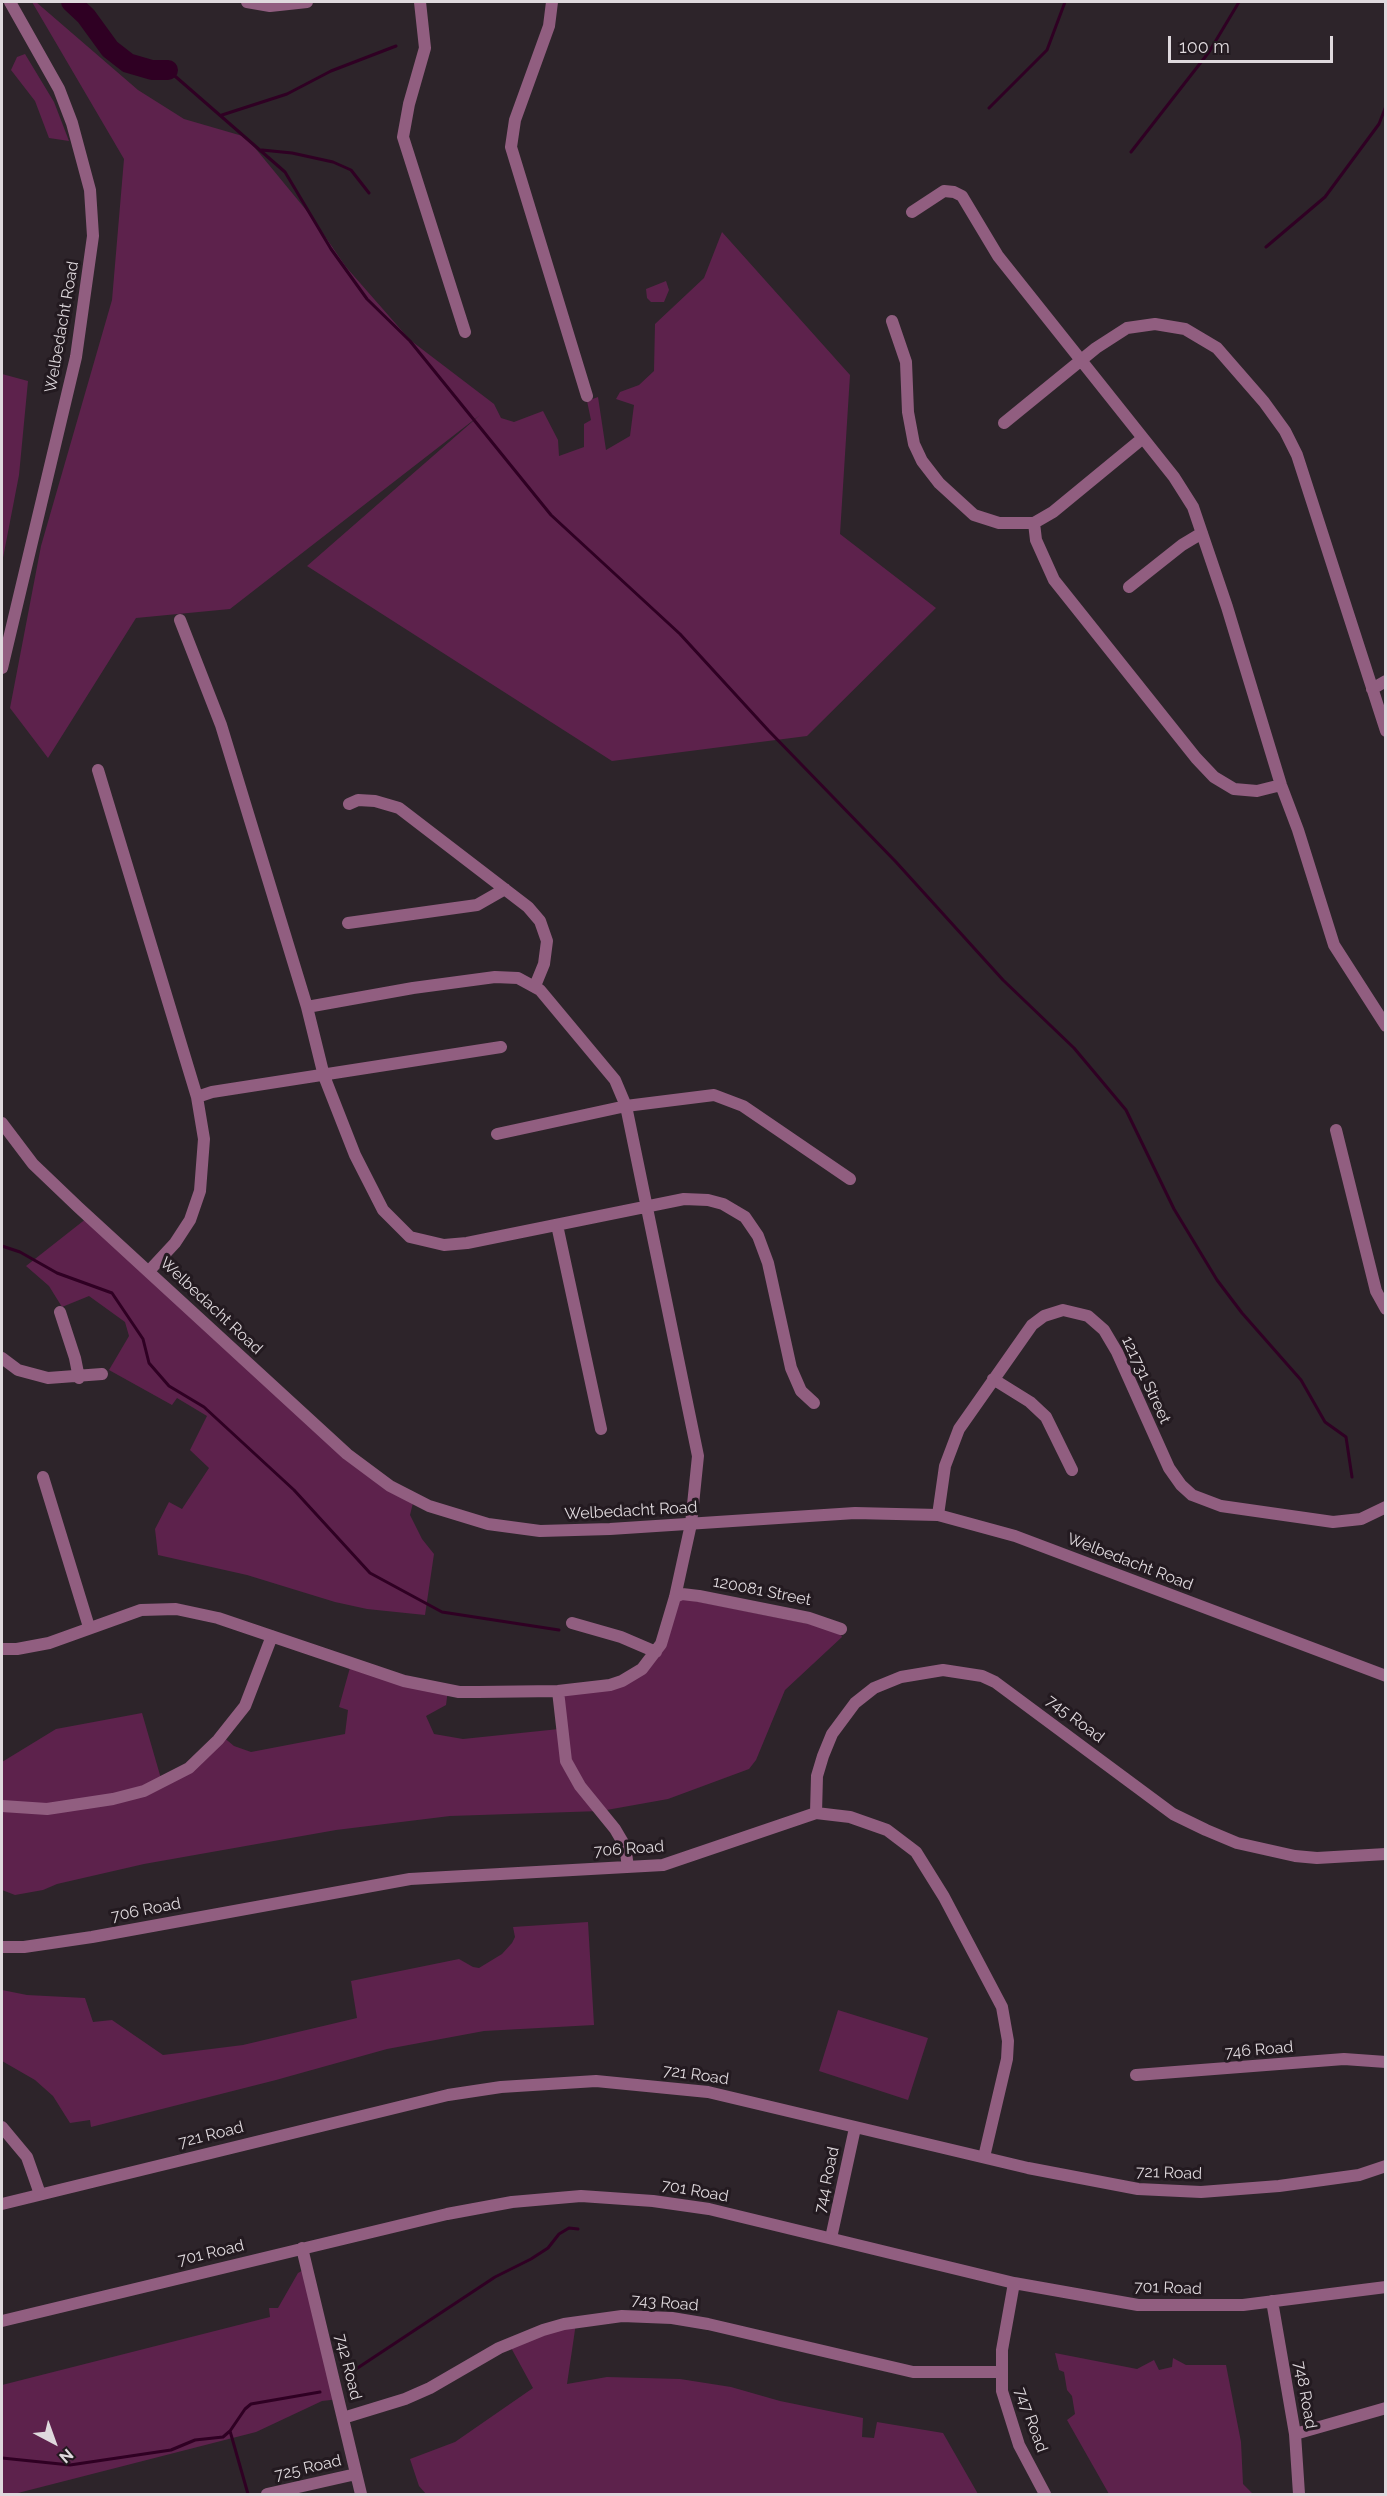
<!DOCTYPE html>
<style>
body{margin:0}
#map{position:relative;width:1387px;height:2496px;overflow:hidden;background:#2d242a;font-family:Raleway,sans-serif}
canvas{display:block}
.frame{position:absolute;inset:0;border:3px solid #dfd9dd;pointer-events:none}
.north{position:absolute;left:24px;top:2412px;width:60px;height:60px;-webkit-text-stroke:4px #231a20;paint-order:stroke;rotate:139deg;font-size:16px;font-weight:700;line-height:24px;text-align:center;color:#dfd9dd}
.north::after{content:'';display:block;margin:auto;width:21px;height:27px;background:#dfd9dd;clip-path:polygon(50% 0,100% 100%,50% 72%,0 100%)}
.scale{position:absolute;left:1168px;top:36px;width:165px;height:27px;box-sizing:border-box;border:3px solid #dfd9dd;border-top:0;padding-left:8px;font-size:18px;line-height:21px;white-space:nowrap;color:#dfd9dd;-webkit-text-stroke:4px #231a20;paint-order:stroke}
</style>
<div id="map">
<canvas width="1387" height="2496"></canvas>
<div class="frame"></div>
<div class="north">N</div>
<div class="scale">100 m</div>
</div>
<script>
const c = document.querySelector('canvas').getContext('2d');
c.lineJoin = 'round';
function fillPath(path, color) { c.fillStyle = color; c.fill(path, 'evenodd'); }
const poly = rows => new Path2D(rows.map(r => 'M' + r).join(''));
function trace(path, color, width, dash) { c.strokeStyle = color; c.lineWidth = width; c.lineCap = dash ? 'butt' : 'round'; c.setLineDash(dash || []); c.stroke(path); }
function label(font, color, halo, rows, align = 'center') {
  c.font = font + ' Raleway,sans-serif'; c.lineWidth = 6; c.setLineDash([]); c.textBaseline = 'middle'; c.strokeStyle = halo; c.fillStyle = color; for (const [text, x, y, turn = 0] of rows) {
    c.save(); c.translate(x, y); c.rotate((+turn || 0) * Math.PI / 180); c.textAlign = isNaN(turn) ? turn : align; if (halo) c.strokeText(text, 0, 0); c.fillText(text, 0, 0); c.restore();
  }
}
const green = poly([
 [32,2,36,2,138,90,184,119,246,137,311,216,346,267,410,340,494,404,501,418,514,422,543,411,558,440,559,456,584,447,584,424,591,420,587,401,598,397,606,450,630,436,634,405,616,399,620,392,639,385,654,371,655,324,704,278,722,232,850,375,840,534,936,608,807,736,612,761,307,566,480,415,230,609,136,618,48,758,10,708,41,546,112,300,124,159],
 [25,54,54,102,69,141,49,138,35,101,11,70,17,57],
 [666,281,669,290,664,302,651,302,647,298,646,289],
 [2,374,28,381,19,475,2,563],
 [87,1218,311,1425,414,1499,410,1515,422,1539,434,1554,425,1615,367,1609,335,1602,247,1575,158,1555,155,1529,169,1502,182,1509,209,1468,190,1450,207,1416,177,1398,172,1405,109,1370,129,1336,125,1322,89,1296,62,1307,49,1286,26,1266],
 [675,1597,839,1630,842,1637,785,1690,756,1760,749,1769,668,1799,601,1811,450,1816,336,1830,144,1864,57,1884,43,1890,15,1895,2,1890,2,1762,56,1729,142,1713,162,1782,222,1736,234,1746,251,1752,345,1734,348,1710,339,1707,351,1664,448,1690,446,1705,426,1716,434,1734,463,1739,559,1729,557,1691,612,1685,651,1661],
 [588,1922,594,2025,484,2031,387,2049,276,2080,91,2127,90,2120,70,2123,53,2096,35,2080,2,2061,2,1990,27,1995,85,1998,93,2022,112,2020,163,2055,243,2045,357,2018,351,1981,459,1959,473,1967,479,1968,502,1954,512,1943,515,1937,513,1927],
 [838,2010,928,2038,908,2100,819,2071],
 [307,2268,339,2399,322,2401,256,2432,14,2494,2,2494,2,2385,270,2317,269,2308,278,2308,298,2273],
 [576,2323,567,2384,607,2377,680,2379,731,2387,780,2401,863,2418,862,2437,874,2438,877,2422,943,2433,978,2494,426,2494,419,2486,410,2459,455,2442,533,2388,509,2344],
 [1055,2353,1137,2369,1154,2360,1159,2370,1172,2367,1173,2358,1186,2365,1226,2365,1241,2442,1243,2484,1253,2494,1109,2494,1067,2420,1075,2414,1072,2396,1067,2390,1064,2372,1059,2370]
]);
const stream = poly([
 [168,70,285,172,331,249,367,299,410,341,551,515,680,634,768,730,896,862,1003,980,1074,1048,1126,1110,1174,1209,1217,1280,1242,1313,1301,1380,1325,1422,1346,1437,1352,1477],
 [989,108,1047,50,1065,2],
 [222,115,287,94,331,71,396,46],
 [262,150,292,153,333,162,351,170,369,193],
 [1131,152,1209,52,1239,2],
 [1266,247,1325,197,1379,124,1386,106],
 [2,1246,20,1252,57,1273,112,1293,143,1339,149,1363,169,1386,204,1407,294,1490,370,1573,442,1612,559,1630],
 [347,2375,495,2277,531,2259,548,2248,559,2234,569,2228,578,2229],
 [230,2431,248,2494],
 [2,2458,70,2465,171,2450,195,2440,223,2437,230,2431,245,2409,251,2404,320,2392]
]);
const river = poly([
 [71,2,86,16,110,49,128,63,152,70,168,70]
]);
const minor = poly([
 [247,2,270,6,307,2],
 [420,2,425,48,409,104,403,137,465,332],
 [552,2,549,26,515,120,511,147,587,396],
 [912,212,944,191,954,192,962,196,998,256,1174,477,1193,507,1227,607,1281,785,1298,830,1334,945,1386,1026],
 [892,321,906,362,908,412,914,444,922,461,939,483,974,515,999,523,1034,523,1053,512,1143,438],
 [1004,423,1096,348,1127,328,1155,324,1185,329,1217,348,1264,402,1285,431,1297,455,1386,731],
 [1034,523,1036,540,1054,580,1196,758,1214,777,1234,789,1257,791,1281,785],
 [1129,587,1182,545,1202,533],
 [180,620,221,725,307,1007,324,1076,355,1155,383,1210,410,1237,444,1245,467,1243,684,1199,708,1200,723,1204,745,1217,758,1236,768,1263,791,1368,801,1391,814,1403],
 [1372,689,1386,681],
 [98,770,197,1097,204,1139,200,1191,190,1220,175,1243,149,1271],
 [349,804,358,800,375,801,399,808,528,907,540,921,547,941,544,964,535,986],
 [348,923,477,905,505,889],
 [197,1097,212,1092,501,1047],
 [1336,1130,1376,1291,1386,1309],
 [497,1134,626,1106,714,1095,743,1106,850,1179],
 [557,1225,601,1429],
 [60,1312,75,1358,79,1378],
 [2,1358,18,1370,48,1378,102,1374],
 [993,1379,1030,1402,1046,1417,1072,1470],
 [43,1477,89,1627],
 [938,1515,945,1466,959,1429,1032,1325,1044,1316,1063,1310,1088,1316,1104,1330,1117,1352,1169,1468,1181,1485,1192,1495,1221,1506,1333,1522,1361,1519,1386,1507],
 [675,1597,682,1594,699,1596,809,1618,841,1629],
 [572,1623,621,1637,656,1652],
 [2,1649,17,1649,49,1643,141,1610,176,1609,218,1618,404,1681,459,1692,478,1692,558,1691,610,1685,622,1681,642,1669,661,1644,675,1597,691,1524,698,1456,626,1106,615,1080,540,990,518,978,495,977,413,988,307,1007],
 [558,1691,566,1761,580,1786,615,1829,625,1846,628,1867],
 [2,1806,47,1809,113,1799,144,1791,189,1768,218,1740,245,1706,272,1636],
 [816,1813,817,1776,823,1756,832,1734,855,1703,874,1688,901,1677,943,1670,982,1676,995,1682,1173,1814,1206,1830,1237,1843,1295,1856,1317,1858,1386,1854],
 [2,1947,24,1947,92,1937,410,1879,663,1865,816,1813,850,1817,887,1830,916,1852,944,1897,1002,2007,1008,2041,1007,2059,984,2157],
 [1136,2075,1344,2059,1386,2062],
 [2,2127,27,2157,40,2194],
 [2,2204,448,2095,501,2087,596,2081,708,2092,1028,2168,1138,2189,1201,2192,1279,2186,1359,2175,1386,2166],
 [831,2238,855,2128],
 [302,2248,361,2494],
 [1014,2283,1002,2350,1002,2391,1019,2445,1045,2494],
 [1272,2301,1295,2434,1299,2494],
 [2,2321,447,2214,512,2202,581,2196,653,2201,709,2209,1014,2283,1138,2305,1243,2305,1386,2287],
 [343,2418,405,2399,430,2388,499,2348,543,2330,564,2324,622,2316,672,2318,708,2324,913,2372,1000,2372],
 [1295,2434,1386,2408],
 [267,2494,356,2474]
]);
const tertiary = poly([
 [2,668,76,357,93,236,90,190,72,123,59,89,10,2],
 [2,1123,33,1164,78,1207,347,1454,390,1486,429,1506,488,1524,540,1531,610,1529,855,1513,938,1515,1015,1536,1386,1676]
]);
const streetNames = [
 ["Welbedacht Road",62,327,-80],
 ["Welbedacht Road",211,1306,43],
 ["121731 Street",1146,1380,65],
 ["Welbedacht Road",631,1511,-3],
 ["Welbedacht Road",1130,1562,21],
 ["120081 Street",762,1591,11],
 ["745 Road",1075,1719,37],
 ["706 Road",629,1849,-4],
 ["706 Road",146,1910,-11],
 ["746 Road",1259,2050,-5],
 ["721 Road",696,2075,8],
 ["721 Road",211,2135,-14],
 ["721 Road",1169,2173,2],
 ["744 Road",827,2180,-78],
 ["701 Road",695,2191,10],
 ["701 Road",211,2253,-13],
 ["701 Road",1168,2288,2],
 ["743 Road",665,2303,5],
 ["742 Road",348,2367,76],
 ["748 Road",1305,2395,80],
 ["747 Road",1031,2420,70],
 ["725 Road",308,2468,-13]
];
fillPath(green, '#5d224c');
trace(stream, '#2f0023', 3);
trace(river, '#2f0023', 20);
trace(minor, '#915e80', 12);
trace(tertiary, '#915e80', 12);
label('16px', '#dfd9dd', '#231a20', streetNames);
</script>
